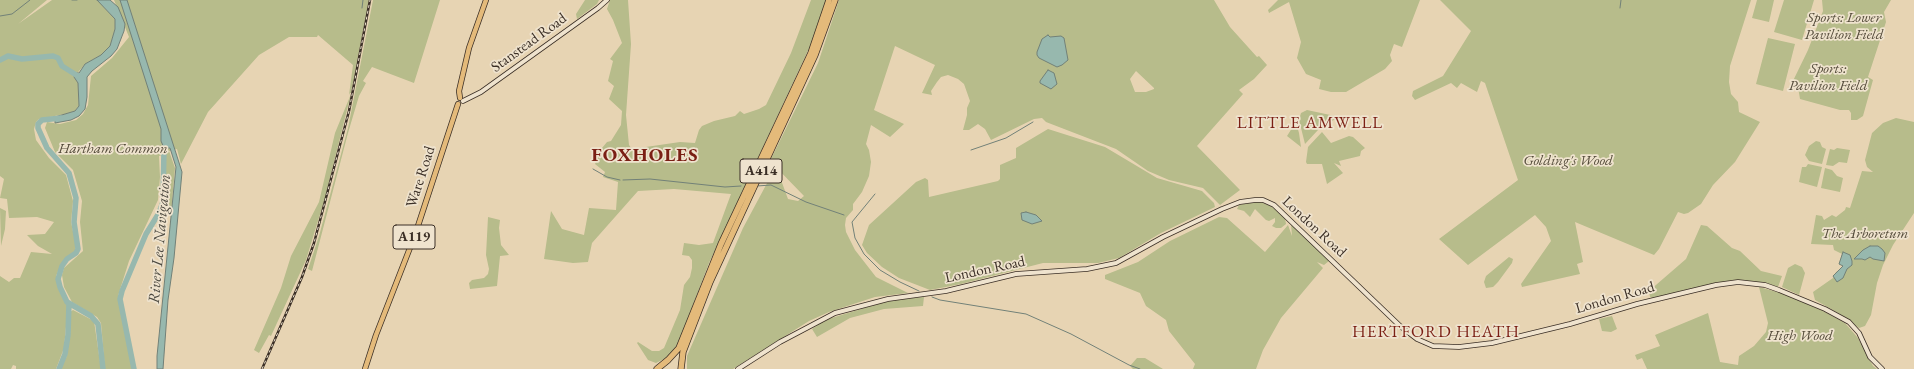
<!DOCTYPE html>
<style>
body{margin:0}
canvas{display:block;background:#e7d4b3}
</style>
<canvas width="1914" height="369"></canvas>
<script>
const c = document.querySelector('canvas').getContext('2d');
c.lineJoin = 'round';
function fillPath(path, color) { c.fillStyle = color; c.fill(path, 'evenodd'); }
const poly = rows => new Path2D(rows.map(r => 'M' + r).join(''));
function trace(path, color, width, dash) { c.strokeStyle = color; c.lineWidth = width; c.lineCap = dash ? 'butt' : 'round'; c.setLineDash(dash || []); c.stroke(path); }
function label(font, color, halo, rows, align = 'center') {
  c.font = font + ' "EB Garamond",serif'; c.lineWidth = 3.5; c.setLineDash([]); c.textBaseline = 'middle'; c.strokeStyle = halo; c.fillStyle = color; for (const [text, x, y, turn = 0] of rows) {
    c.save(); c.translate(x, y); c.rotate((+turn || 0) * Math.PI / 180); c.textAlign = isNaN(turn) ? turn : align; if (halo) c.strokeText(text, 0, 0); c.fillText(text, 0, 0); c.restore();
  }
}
const green = poly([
 [0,0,47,0,18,24,52,0,97,0,115,19,115,29,110,46,101,55,85,64,74,77,78,83,79,106,75,111,65,114,39,119,36,122,34,129,36,140,49,158,66,175,73,201,71,222,76,245,75,252,61,264,56,276,58,288,68,304,64,348,56,369,16,369,16,366,13,365,11,369,0,369,0,276,9,282,14,278,20,278,31,252,52,254,38,246,27,235,45,234,54,222,37,217,9,218,7,199,0,198,4,179,0,176],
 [114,0,369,0,351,93,350,93,349,95,353,65,318,35,317,37,289,37,259,55,208,112,181,164,177,149,169,151,175,168,171,213,162,210,166,195,165,154,159,156,160,177,158,200,129,261,118,296,132,369,105,369,101,323,97,317,72,302,64,287,62,275,64,268,83,251,80,222,82,201,73,170,55,152,45,128,47,122,60,124,76,120,83,114,88,105,91,76,112,58,129,37],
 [373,0,440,0,414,83,372,67,363,81,366,83,359,96,348,133,312,271,308,269,319,236,348,128],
 [585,0,599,0,597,4,577,19,576,14],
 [610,0,628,0,631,44,626,115,629,145,632,149,680,142,695,143,699,130,702,126,714,121,735,116,740,111,744,114,759,109,766,105,791,53,811,0,826,0,812,42,709,263,680,339,676,347,668,357,656,363,648,360,637,343,638,342,652,351,659,351,664,348,680,310,684,285,690,277,692,268,692,260,689,256,682,255,684,243,699,245,713,243,731,194,674,189,638,191,592,243,588,262,573,263,544,259,551,211,562,229,584,235,589,208,616,210,618,182,603,177,605,172,595,164,602,148,607,142,611,141,621,125,622,111,609,99,614,86,608,81,613,61,610,59,622,43,613,20,607,9],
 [839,0,1214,0,1230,27,1257,57,1259,56,1267,65,1254,79,1239,90,1243,94,1197,146,1240,190,1220,205,1203,188,1169,180,1148,171,1116,149,1046,122,1042,118,1034,119,991,140,985,129,978,124,969,130,963,130,967,115,967,108,970,101,964,84,958,79,948,75,941,77,937,82,931,91,932,95,922,93,935,65,895,46,874,110,904,124,890,137,871,125,866,144,869,150,871,162,869,176,862,192,853,204,853,210,846,218,845,225,846,232,855,250,876,277,908,293,875,297,829,312,809,321,733,369,687,369,687,356,743,228,773,172,781,180,788,199,798,201,804,196,770,161,818,63],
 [1136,71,1154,88,1154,89,1146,92,1135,92,1130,79],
 [1278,0,1420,0,1402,47,1394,44,1390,55,1392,61,1385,69,1346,92,1331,92,1319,89,1321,80,1306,74,1297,58,1301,42,1289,2,1269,13,1268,10],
 [1440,0,1751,0,1730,66,1729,82,1731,94,1738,102,1739,112,1760,122,1735,162,1713,185,1701,204,1688,213,1684,214,1678,212,1659,249,1654,255,1575,222,1583,262,1577,264,1580,274,1522,287,1521,284,1551,241,1546,227,1535,215,1468,265,1439,239,1518,180,1485,83,1481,81,1477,92,1461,83,1457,88,1451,83,1415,100,1412,96,1413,91,1443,76,1471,31],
 [1757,0,1774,0,1769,22,1752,18],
 [1784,0,1814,0,1802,40,1774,32],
 [1822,0,1891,0,1884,12,1886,22,1868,77,1873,80,1863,116,1857,120,1851,120,1851,113,1849,110,1840,110,1800,99,1798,87,1791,85,1808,50,1823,11],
 [1768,38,1795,44,1783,91,1756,84],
 [351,94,325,198,306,260,271,336,269,335,259,353,254,350,281,288,291,256,319,202,335,133],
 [1307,110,1335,116,1337,118,1318,130,1305,144,1299,120,1301,113],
 [1896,118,1914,122,1914,213,1893,245,1883,265,1877,283,1871,315,1865,326,1859,328,1840,314,1815,300,1813,292,1833,278,1836,272,1841,269,1843,266,1839,264,1842,254,1834,250,1833,245,1811,244,1816,215,1822,216,1824,220,1832,215,1836,217,1845,210,1846,207,1850,208,1862,171,1873,172,1867,167,1865,160,1872,133,1883,123],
 [1294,125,1297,126,1299,133,1301,147,1287,136],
 [1048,129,1105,147,1157,178,1202,191,1214,203,1215,207,1161,233,1119,258,1098,263,1043,263,961,284,930,290,899,278,882,267,867,253,862,245,869,225,916,182,925,178,928,180,929,197,998,181,1000,179,1000,165,1016,158,1016,148],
 [1322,132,1331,143,1349,136,1353,137,1365,148,1361,151,1360,156,1339,161,1341,166,1334,163,1343,173,1327,184,1322,164,1307,164,1306,162,1308,147],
 [1816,141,1820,142,1822,147,1826,149,1822,164,1809,161,1805,155,1809,146],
 [1837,148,1850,150,1847,163,1839,162,1833,166,1826,165,1830,149,1834,150],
 [1808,164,1822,167,1817,187,1799,182,1802,167,1806,167],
 [1825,168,1832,170,1837,176,1843,178,1840,192,1821,188],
 [1253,202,1260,202,1271,206,1285,218,1286,224,1281,228,1276,228,1272,226,1275,222,1275,218,1269,221,1266,220,1255,209,1250,217,1244,211,1237,209,1239,205],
 [0,208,6,211,5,229,1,246],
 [488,217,500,220,499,228,501,245,509,255,500,256,497,286,470,289,469,283,472,280,484,278,488,274,489,269,486,255],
 [1219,217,1227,218,1265,252,1288,225,1292,236,1291,224,1292,224,1328,259,1329,261,1324,265,1317,262,1323,268,1281,318,1263,350,1256,369,1193,369,1195,364,1169,331,1166,320,1146,306,1140,293,1105,279,1105,275,1138,262,1170,241],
 [1701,225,1707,226,1732,248,1740,251,1761,271,1782,276,1778,287,1766,283,1733,280,1653,298,1650,297,1649,291,1686,259],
 [1509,257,1513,259,1512,263,1498,282,1493,287,1486,288,1484,282,1486,276],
 [1795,264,1802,267,1805,273,1799,295,1782,287,1788,268],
 [1759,287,1788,295,1814,306,1845,323,1858,338,1873,366,1877,369,1647,369,1642,358,1637,360,1635,355,1660,346,1655,335,1708,313,1720,362,1738,365,1739,356,1754,346,1766,332,1768,323],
 [924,297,923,306,884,309,850,318,817,337,812,329,825,320,884,302,901,299],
 [73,310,94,321,101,369,60,369,67,356,70,312],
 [1612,316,1617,329,1611,332,1602,331,1599,319],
 [1137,358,1145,358,1163,369,1133,369,1130,366]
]);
const water = poly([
 [97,0,110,0,118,7,125,24,124,31,117,49,111,56,92,71,87,77,87,97,85,109,79,116,71,120,55,123,55,117,75,111,79,106,78,83,74,77,75,73,79,73,85,64,101,55,110,46,115,29,115,19,97,0],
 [120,0,127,0,182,172,174,258,168,300,163,369,157,369,157,356,176,167,170,148,164,148,161,141,161,129,120,0],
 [1048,35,1050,37,1061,36,1064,38,1068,60,1062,65,1057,67,1039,58,1037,55,1037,52,1042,39,1048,35],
 [1048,70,1054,73,1057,84,1051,89,1040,83,1040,81,1048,70],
 [1026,212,1036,215,1042,221,1032,224,1022,220,1021,213,1026,212],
 [1870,246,1878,246,1882,249,1885,253,1884,261,1873,259,1870,257,1865,260,1862,259,1854,259,1863,250,1870,246],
 [1843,252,1850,255,1852,261,1852,265,1847,269,1843,278,1837,282,1833,276,1843,266,1839,264,1843,252]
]);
const stream = poly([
 [72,0,77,0],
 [362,8,363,0],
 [1620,8,1621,0],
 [0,16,12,14,30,0],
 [971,150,1006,138,1033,122],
 [593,169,607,177,620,180],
 [623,180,650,179,725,187,741,186],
 [757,186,771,185,806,202,844,215],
 [875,194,852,222,855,238,864,254,880,270,900,282,919,291],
 [932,297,940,300,1026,314,1071,334,1129,365,1140,369]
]);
const river = poly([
 [0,60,8,56,22,59,53,56,58,58,62,66,81,78],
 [61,118,42,120,38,124,38,128,47,148,69,173,76,198,74,222,78,249,76,253,67,259,62,266,58,279,60,287,67,302,91,316,98,324,103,369],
 [59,369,65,354,68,335,69,303],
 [134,369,120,299,122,291,146,234,159,213,163,202,164,148]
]);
const secondary = poly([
 [463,101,481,92,598,8,607,0],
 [738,369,780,342,835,313,888,299,946,291,1016,274,1087,269,1116,263,1163,237,1222,209,1240,202,1255,200,1263,200,1274,205,1400,326,1417,339,1433,346,1459,347,1492,343,1570,324,1637,304,1716,285,1738,282,1765,285,1779,290,1825,309,1849,322,1859,333,1870,357,1882,369]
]);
const primary = poly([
 [460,98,459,91,469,48,486,0],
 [365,369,376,335,415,235,458,104]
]);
const highway = poly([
 [657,369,668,360,679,348,721,244,811,53,829,0],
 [681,369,683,352,710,282,815,55,835,0]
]);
const rail = poly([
 [262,369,302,277,314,243,349,111,370,0]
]);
const shields = [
 [761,171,42],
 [414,237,42]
];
const shieldNames = [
 ["A414",761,171],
 ["A119",414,237]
];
const parkNames = [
 ["Sports: Lower",1844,18],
 ["Pavilion Field",1844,35],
 ["Sports:",1828,69],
 ["Pavilion Field",1828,86],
 ["Hartham Common",113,149],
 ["Golding's Wood",1568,161],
 ["The Arboretum",1865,234],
 ["High Wood",1800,336]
];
const streetNames = [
 ["Stanstead Road",529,43,-36],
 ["Ware Road",421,177,-72],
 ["London Road",1314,227,43],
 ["London Road",985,270,-12],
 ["London Road",1615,298,-16]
];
const waterNames = [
 ["River Lee Navigation",160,239,-85]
];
const quarterNames = [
 ["LITTLE AMWELL",1310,123],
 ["HERTFORD HEATH",1436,332]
];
const districtNames = [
 ["FOXHOLES",645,156]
];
fillPath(green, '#b7bc8b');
fillPath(water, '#97b8ae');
trace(water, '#728178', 1);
trace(stream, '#728178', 1);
trace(river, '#97b8ae', 5.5);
trace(secondary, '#3b2f26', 5.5);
trace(primary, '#3b2f26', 6);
trace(highway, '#3b2f26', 7);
trace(secondary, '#efe3ce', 4);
trace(primary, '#e4ba7a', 4.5);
trace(highway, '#e4ba7a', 5.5);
trace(rail, '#3b2f26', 2.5);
trace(rail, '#efe3ce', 1, [3]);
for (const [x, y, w] of shields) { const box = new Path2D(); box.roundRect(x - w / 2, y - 12, w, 24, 3); c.fillStyle = '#efe3ce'; c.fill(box); trace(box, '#3b2f26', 1); }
label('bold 14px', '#3b2f26', null, shieldNames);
label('italic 15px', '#544b3a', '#efe3ce', parkNames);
label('15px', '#3b2f26', '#efe3ce', streetNames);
label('italic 16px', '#4d4a41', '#efe3ce', waterNames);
c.letterSpacing = '1px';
label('17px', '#7a1f14', '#efe3ce', quarterNames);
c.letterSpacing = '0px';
c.letterSpacing = '1px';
label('bold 19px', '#7a1f14', '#efe3ce', districtNames);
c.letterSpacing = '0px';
</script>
